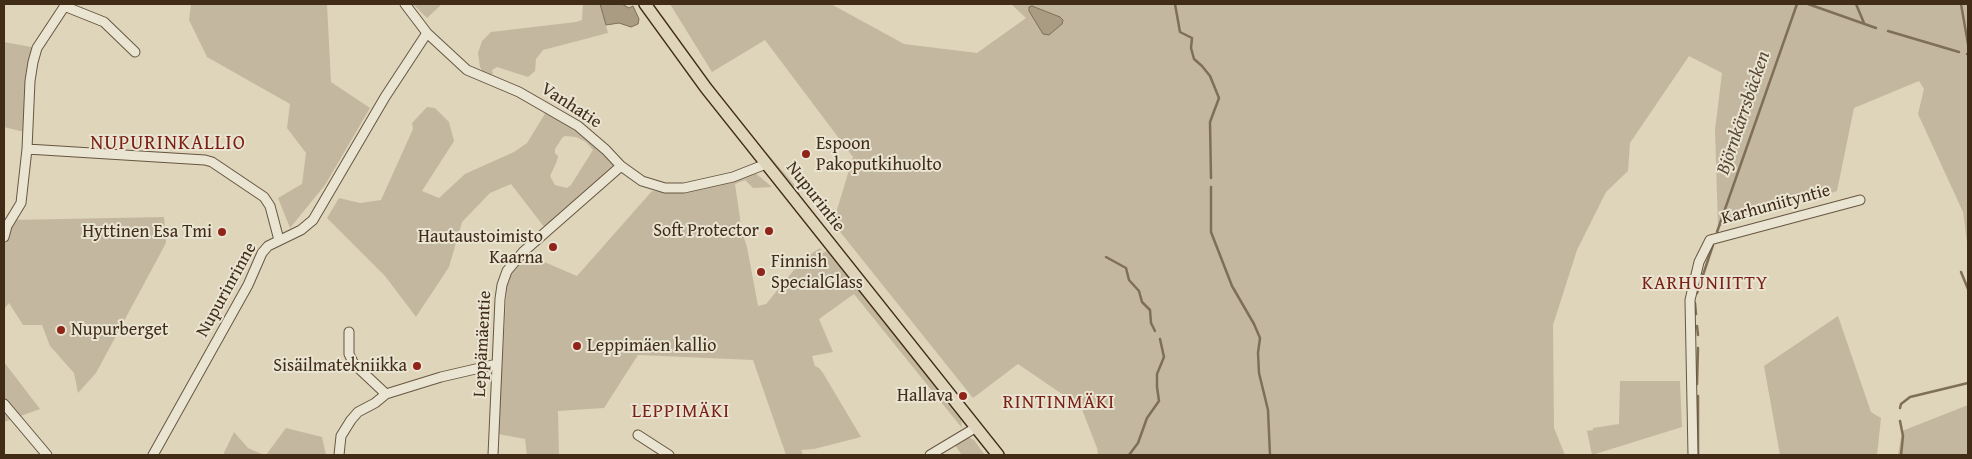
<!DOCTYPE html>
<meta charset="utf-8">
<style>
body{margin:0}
#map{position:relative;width:1972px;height:459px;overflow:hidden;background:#ded5bb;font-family:"Gentium Book Plus",serif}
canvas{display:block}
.frame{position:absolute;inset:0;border:5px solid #412c17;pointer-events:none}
</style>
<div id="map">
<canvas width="1972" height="459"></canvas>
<div class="frame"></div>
</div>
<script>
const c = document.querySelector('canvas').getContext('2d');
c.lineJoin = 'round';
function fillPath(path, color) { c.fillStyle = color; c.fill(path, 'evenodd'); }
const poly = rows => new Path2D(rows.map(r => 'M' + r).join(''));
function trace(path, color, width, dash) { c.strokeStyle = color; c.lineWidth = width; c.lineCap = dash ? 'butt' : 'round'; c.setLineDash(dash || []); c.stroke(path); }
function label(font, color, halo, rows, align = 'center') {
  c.font = font + ' "Gentium Book Plus",serif'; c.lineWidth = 4; c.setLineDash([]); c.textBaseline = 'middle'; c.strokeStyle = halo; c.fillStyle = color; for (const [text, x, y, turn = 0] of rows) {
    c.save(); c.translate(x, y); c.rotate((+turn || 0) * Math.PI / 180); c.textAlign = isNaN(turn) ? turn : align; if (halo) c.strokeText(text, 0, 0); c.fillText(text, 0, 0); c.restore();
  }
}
const green = poly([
 [191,4,327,4,331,82,370,108,325,185,290,228,278,198,302,184,306,153,287,128,290,104,207,57,189,20],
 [413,4,442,4,427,18],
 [583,4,600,4,608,33,543,50,536,59,535,71,528,77,497,67,492,70,493,74,484,75,480,67,478,53,482,41,491,32,576,22,582,20],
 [670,4,831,4,904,44,977,53,1026,18,1011,4,1968,4,1968,250,1963,212,1918,114,1924,89,1919,81,1854,108,1837,191,1718,227,1715,130,1722,73,1689,56,1630,143,1628,171,1606,192,1577,250,1553,325,1554,428,1565,455,1098,455,1097,448,1081,407,1018,364,973,398,833,223,853,157,765,40,712,72],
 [4,42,37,48,28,133,4,127],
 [427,107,435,108,449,122,454,141,422,191,439,198,465,174,514,152,527,143,546,112,582,134,610,158,614,165,613,169,545,228,511,184,490,193,462,222,449,267,416,317,385,276,327,218,339,198,360,203,381,200,413,129,412,123],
 [565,136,576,137,586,142,593,150,571,185,567,188,555,185,550,176,557,161,558,156,555,153,555,149,562,138],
 [766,152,799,190,800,196,765,155],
 [754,172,772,187,753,188,745,180,735,184,742,232,747,247,758,306,766,304,803,259,820,248,823,253,827,251,928,377,945,401,961,420,962,428,854,294,819,319,833,352,812,356,815,366,819,368,823,373,861,437,814,449,801,450,803,455,786,455,753,360,638,355,604,408,558,411,559,455,527,455,525,439,498,434,507,284,514,269,528,255,577,276,652,191,668,192],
 [164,217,166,243,96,373,78,393,74,373,50,346,42,325,23,325,9,303,4,309,4,237,11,220],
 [1838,316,1871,412,1881,418,1877,455,1780,455,1764,366],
 [4,362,40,409,4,422],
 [1620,381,1680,381,1682,427,1592,455,1587,431,1593,430,1593,428,1619,424],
 [1968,405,1968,455,1898,455,1902,431],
 [286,428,322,437,326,455,266,455],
 [234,432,248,448,264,455,223,455],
 [968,437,974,440,985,455,962,455,954,444]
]);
const water = poly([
 [600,4,622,4,629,8,633,6,639,19,638,24,631,27,619,23,606,25,600,4],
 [1032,6,1060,17,1063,20,1062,24,1049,35,1043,34,1029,11,1029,7,1032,6]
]);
const stream = poly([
 [1175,4,1180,32,1192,38,1191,48,1194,59,1202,66,1210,76,1219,98,1210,122,1211,178],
 [1808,4,1876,28],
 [1856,4,1864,23],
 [1961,4,1968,44],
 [1888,31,1959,52],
 [1967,54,1968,54],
 [1211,187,1211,232,1232,286,1254,324,1260,338,1258,353,1259,373,1268,410,1270,455],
 [1717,232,1797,4],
 [1106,257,1126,268,1129,280,1139,291,1142,302,1150,310,1151,323,1155,331],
 [1961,272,1968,289],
 [1697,293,1713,245],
 [1695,303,1696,314],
 [1697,326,1698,335],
 [1697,384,1698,348],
 [1698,396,1698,455],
 [1900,408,1901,404,1910,397,1968,383],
 [1900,421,1903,436,1901,455],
 [1129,455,1138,443,1147,418,1159,401,1157,387,1157,374,1164,357,1160,339]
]);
const minor = poly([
 [405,4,427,33,467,70,519,92,578,126,606,150,621,166,642,181,665,188,684,188,733,177,766,164],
 [64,6,104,22,135,52],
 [27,149,205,160,212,162,264,197,270,206,279,240],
 [4,237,7,226,21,203,27,149,30,81,33,62,37,48,66,4],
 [349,332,349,354,354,364,386,394,441,377,497,364],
 [4,404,47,455],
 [638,435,669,455],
 [153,455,248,285,262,253,268,246,301,230,313,220,385,97,427,33],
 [339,455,341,436,351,420,358,412,375,403,386,394],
 [493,455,500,299,502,285,507,271,523,252,621,166],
 [930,455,975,428],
 [1693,455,1690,300,1699,262,1710,240,1860,200]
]);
const major = poly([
 [645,4,706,88,998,455]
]);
const markers = [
 [806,154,5,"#8f2418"],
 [769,231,5,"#8f2418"],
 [222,232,5,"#8f2418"],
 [553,247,5,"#8f2418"],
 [761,272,5,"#8f2418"],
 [61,330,5,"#8f2418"],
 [577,346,5,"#8f2418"],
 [417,366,5,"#8f2418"],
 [963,396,5,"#8f2418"]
];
const streetNames = [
 ["Vanhatie",571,106,33],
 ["Nupurintie",815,197,52],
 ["Karhuniityntie",1776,205,-15],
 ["Nupurinrinne",227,290,-61],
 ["Leppämäentie",483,344,-87]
];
const poiNames = [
 ["Espoon",816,144,"left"],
 ["Pakoputkihuolto",816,165,"left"],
 ["Soft Protector",759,231],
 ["Hyttinen Esa Tmi",212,232],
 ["Hautaustoimisto",543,237],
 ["Kaarna",543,258],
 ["Finnish",771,262,"left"],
 ["SpecialGlass",771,283,"left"],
 ["Nupurberget",71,330,"left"],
 ["Leppimäen kallio",587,346,"left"],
 ["Sisäilmatekniikka",407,366],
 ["Hallava",953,396]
];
const waterNames = [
 ["Björnkärrsbäcken",1744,113,-71]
];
const neighbourhoodNames = [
 ["KARHUNIITTY",1705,284],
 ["RINTINMÄKI",1059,403],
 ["LEPPIMÄKI",681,412]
];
const quarterNames = [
 ["NUPURINKALLIO",168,144]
];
fillPath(green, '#c3b89f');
fillPath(water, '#a99c83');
trace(water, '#7f6f58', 1);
trace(stream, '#7f6f58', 2.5);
trace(minor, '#685640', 11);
trace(major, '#412c17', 14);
trace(minor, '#eae4d3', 9);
trace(major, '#ded5bb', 11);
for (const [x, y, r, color] of markers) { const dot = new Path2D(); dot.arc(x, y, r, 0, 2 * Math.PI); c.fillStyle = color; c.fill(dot); trace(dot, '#eae4d3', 2); }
label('18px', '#412c17', '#eae4d3', streetNames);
label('18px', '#412c17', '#eae4d3', poiNames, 'right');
label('italic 19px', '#5b4832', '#eae4d3', waterNames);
c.letterSpacing = '1px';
label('19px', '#7a1f14', '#eae4d3', neighbourhoodNames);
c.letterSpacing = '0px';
c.letterSpacing = '1px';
label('20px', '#7a1f14', '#eae4d3', quarterNames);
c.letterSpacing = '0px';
</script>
